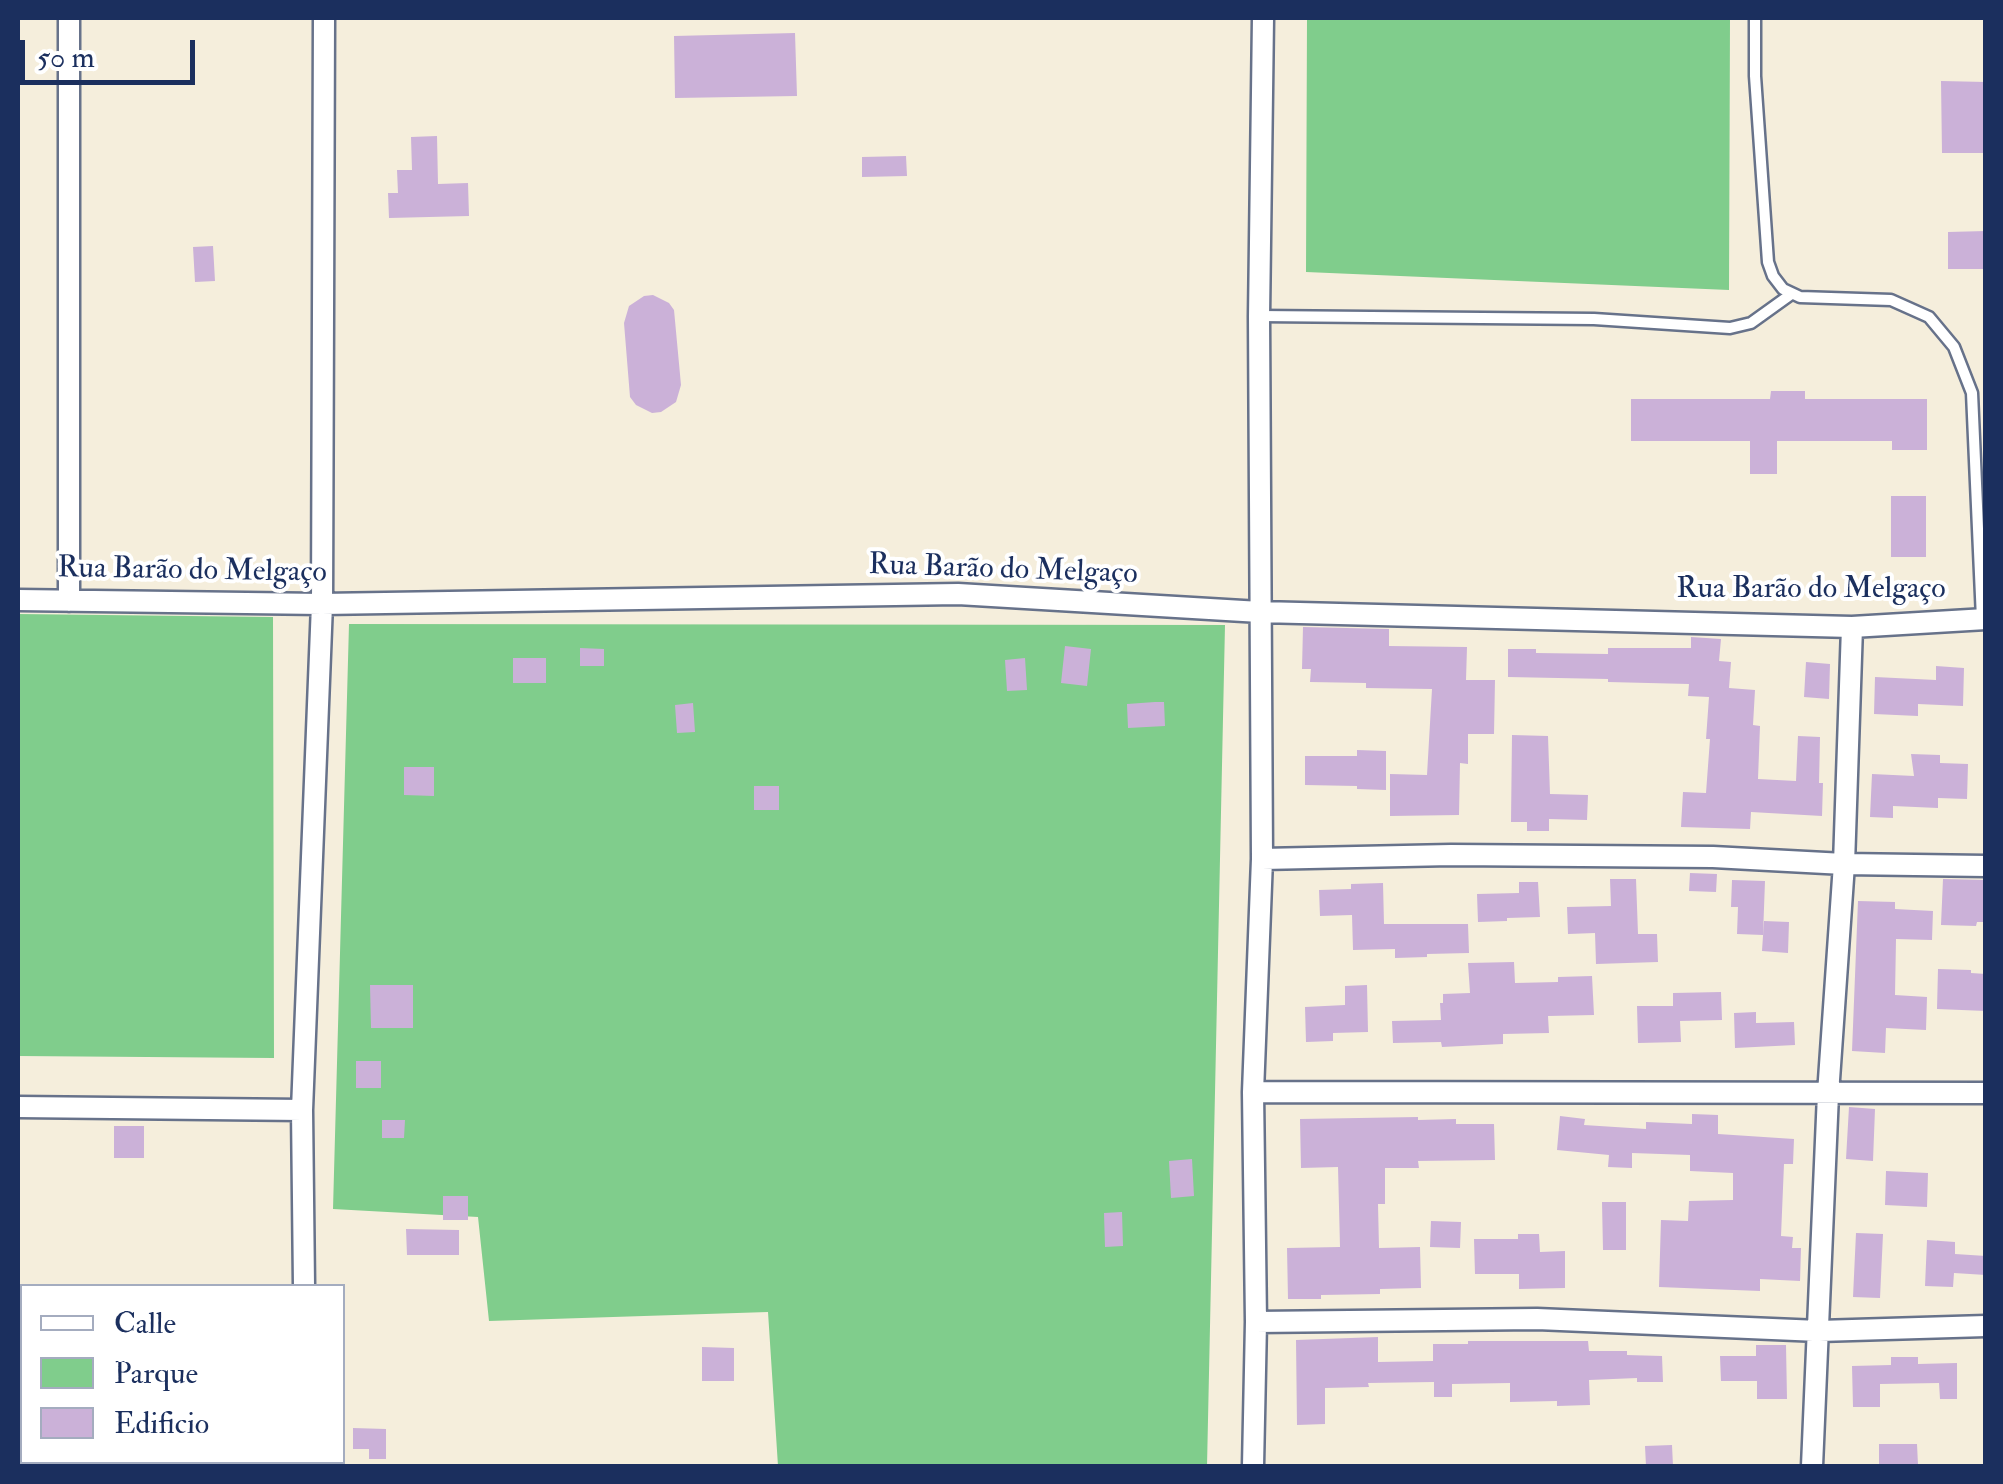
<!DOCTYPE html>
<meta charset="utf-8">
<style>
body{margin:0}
#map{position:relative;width:2003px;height:1484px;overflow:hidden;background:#f5eedc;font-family:"IM FELL Double Pica",serif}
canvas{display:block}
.frame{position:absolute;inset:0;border:20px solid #1b2f5e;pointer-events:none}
.legend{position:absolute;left:20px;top:1284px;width:325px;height:180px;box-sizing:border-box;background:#fff;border:2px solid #a4acbf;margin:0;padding:12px 18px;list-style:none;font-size:30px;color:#1b2f5e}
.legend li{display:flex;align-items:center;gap:20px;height:50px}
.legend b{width:50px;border:2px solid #a4acbf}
.scale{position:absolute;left:20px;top:40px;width:175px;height:45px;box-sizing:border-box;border:5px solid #1b2f5e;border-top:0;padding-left:12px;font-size:30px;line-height:35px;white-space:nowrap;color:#1b2f5e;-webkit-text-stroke:8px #fff;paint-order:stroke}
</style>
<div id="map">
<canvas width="2003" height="1484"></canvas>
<div class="frame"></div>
<ul class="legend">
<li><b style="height:12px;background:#fff"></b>Calle</li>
<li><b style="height:28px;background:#80cd8c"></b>Parque</li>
<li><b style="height:28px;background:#cbb1d8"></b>Edificio</li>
</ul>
<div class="scale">50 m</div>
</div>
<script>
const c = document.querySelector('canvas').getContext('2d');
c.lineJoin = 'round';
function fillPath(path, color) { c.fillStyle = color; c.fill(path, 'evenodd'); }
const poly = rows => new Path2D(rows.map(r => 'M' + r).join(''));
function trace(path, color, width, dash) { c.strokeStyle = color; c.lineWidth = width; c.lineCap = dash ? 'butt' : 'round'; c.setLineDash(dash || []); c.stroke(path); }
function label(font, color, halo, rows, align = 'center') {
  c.font = font + ' "IM FELL Double Pica",serif'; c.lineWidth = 8; c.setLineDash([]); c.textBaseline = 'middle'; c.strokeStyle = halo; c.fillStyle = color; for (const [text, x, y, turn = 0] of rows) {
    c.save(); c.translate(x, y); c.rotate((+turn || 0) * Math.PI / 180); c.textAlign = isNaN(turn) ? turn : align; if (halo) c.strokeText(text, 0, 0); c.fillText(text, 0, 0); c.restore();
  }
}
const green = poly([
 [1307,18,1730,18,1729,290,1306,272],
 [18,614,273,617,274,1058,18,1056],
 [349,624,1225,625,1207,1466,778,1466,768,1312,489,1321,478,1217,333,1209]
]);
const building = poly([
 [795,33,797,96,675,98,674,36],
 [1941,81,1986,82,1986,153,1942,153],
 [437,136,438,184,468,183,469,216,389,218,388,193,398,193,397,170,412,170,411,137],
 [906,156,907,176,862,177,862,157],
 [1986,231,1986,269,1948,269,1948,232],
 [213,246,215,281,195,282,193,247],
 [653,295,669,303,674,310,681,385,676,402,661,412,652,413,636,405,630,397,624,323,629,306,644,296],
 [1771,391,1805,391,1805,399,1927,399,1927,450,1892,450,1892,441,1777,441,1777,474,1750,474,1750,441,1631,441,1631,399,1770,399],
 [1891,496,1926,496,1926,557,1891,557],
 [1303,627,1389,629,1389,646,1467,647,1466,680,1495,680,1494,734,1468,734,1468,764,1460,763,1459,815,1390,816,1390,774,1427,775,1432,689,1366,688,1366,683,1310,682,1311,669,1302,669],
 [1691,637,1721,639,1719,661,1731,662,1729,688,1755,690,1753,725,1760,726,1758,779,1796,781,1798,736,1820,737,1819,783,1823,783,1822,816,1751,812,1750,829,1681,827,1683,792,1706,793,1710,739,1706,739,1709,697,1688,696,1689,684,1608,682,1608,679,1508,677,1508,649,1536,649,1536,653,1608,654,1608,648,1691,648],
 [1065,646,1091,649,1087,686,1061,683],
 [580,648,604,649,604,666,580,666],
 [513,658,546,658,546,683,513,683],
 [1025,658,1027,690,1007,691,1005,660],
 [1806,662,1830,664,1829,699,1804,697],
 [1936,666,1964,668,1963,706,1918,704,1918,716,1874,714,1875,677,1936,680],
 [1155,702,1164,702,1165,726,1128,728,1127,704],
 [693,703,695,732,677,733,675,705],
 [1512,735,1548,736,1550,794,1588,795,1587,820,1549,819,1549,831,1527,831,1527,822,1511,822],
 [1357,750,1386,751,1386,790,1357,789,1357,786,1305,785,1305,756,1357,756],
 [1911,754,1940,755,1940,763,1968,764,1967,799,1938,798,1938,808,1893,806,1893,818,1870,817,1872,774,1914,776],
 [404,767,434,767,434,796,404,795],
 [754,786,779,786,779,810,754,810],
 [1690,873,1717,874,1716,892,1689,891],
 [1610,879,1636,879,1638,934,1657,934,1658,962,1596,964,1595,933,1568,934,1567,907,1611,906],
 [1943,879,1986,880,1986,922,1977,922,1976,926,1941,925],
 [1732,880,1765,881,1763,935,1737,934,1738,907,1731,907],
 [1519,882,1538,882,1540,917,1507,918,1507,921,1478,922,1477,894,1519,893],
 [1383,883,1384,924,1468,924,1469,953,1427,954,1427,957,1395,958,1395,949,1353,950,1352,915,1320,916,1319,890,1351,889,1351,884],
 [1858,901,1895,902,1895,909,1933,911,1932,940,1896,939,1895,995,1927,997,1926,1030,1886,1028,1885,1053,1852,1051],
 [1764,921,1789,922,1788,953,1762,951],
 [1514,962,1515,983,1558,982,1558,977,1592,976,1594,1015,1548,1016,1549,1033,1503,1034,1503,1044,1442,1047,1441,1042,1393,1043,1392,1021,1441,1020,1440,1003,1443,1003,1443,994,1470,993,1468,963],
 [1938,969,1971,970,1971,973,1986,974,1986,1011,1937,1009],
 [370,985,413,985,413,1028,371,1028],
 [1367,985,1368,1032,1333,1033,1333,1041,1306,1042,1305,1007,1345,1005,1345,986],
 [1721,992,1722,1020,1680,1021,1681,1042,1638,1043,1637,1006,1673,1006,1673,993],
 [1756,1012,1756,1023,1794,1022,1795,1045,1735,1048,1734,1013],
 [356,1061,381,1061,381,1088,356,1088],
 [1849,1107,1875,1109,1873,1161,1846,1159],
 [1692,1114,1718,1115,1718,1134,1794,1139,1793,1164,1784,1164,1781,1236,1793,1237,1792,1248,1801,1248,1800,1281,1760,1279,1760,1291,1659,1287,1661,1220,1688,1221,1689,1201,1733,1200,1733,1173,1690,1171,1690,1155,1632,1153,1632,1168,1608,1167,1609,1155,1557,1150,1560,1116,1585,1119,1584,1125,1646,1129,1646,1122,1692,1124],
 [1418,1117,1418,1120,1456,1119,1456,1124,1494,1124,1495,1160,1418,1161,1419,1168,1385,1168,1385,1204,1378,1204,1379,1248,1420,1247,1421,1288,1380,1289,1380,1294,1321,1295,1321,1299,1288,1299,1287,1248,1340,1247,1338,1167,1301,1168,1300,1119],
 [382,1120,405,1120,404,1138,382,1138],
 [114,1126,144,1126,144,1158,114,1158],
 [1192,1159,1194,1196,1171,1198,1169,1161],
 [1886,1171,1928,1173,1927,1207,1885,1205],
 [443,1196,468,1196,468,1220,443,1220],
 [1602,1202,1626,1202,1626,1250,1603,1250],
 [1122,1212,1123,1246,1105,1247,1104,1213],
 [1431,1221,1461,1222,1460,1248,1430,1247],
 [406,1229,459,1230,459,1255,407,1255],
 [1856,1233,1883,1234,1880,1298,1853,1297],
 [1518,1234,1539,1234,1540,1252,1565,1251,1565,1288,1519,1289,1519,1274,1475,1274,1474,1239,1518,1239],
 [1927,1240,1955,1242,1955,1254,1986,1256,1986,1275,1954,1273,1953,1287,1925,1286],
 [1378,1337,1378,1362,1433,1361,1433,1344,1468,1344,1468,1341,1588,1341,1589,1351,1627,1351,1627,1355,1662,1356,1663,1382,1637,1382,1637,1378,1589,1380,1590,1405,1557,1406,1557,1401,1510,1402,1510,1383,1452,1384,1452,1397,1434,1397,1434,1382,1368,1383,1369,1387,1325,1388,1325,1424,1297,1425,1296,1340],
 [1756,1345,1786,1345,1787,1399,1757,1399,1757,1381,1721,1381,1720,1356,1756,1356],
 [702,1347,734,1348,734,1381,702,1381],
 [1891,1357,1918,1357,1918,1364,1957,1363,1957,1399,1940,1399,1939,1383,1880,1384,1880,1407,1853,1407,1852,1366,1891,1365],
 [353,1428,386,1429,386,1459,369,1459,369,1449,353,1449],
 [1879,1444,1917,1444,1918,1465,1879,1466],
 [1672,1445,1673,1466,1646,1466,1645,1446]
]);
const service = poly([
 [1755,18,1755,76,1768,262,1773,276,1783,289,1800,297,1891,300,1929,317,1954,347,1972,393,1982,619],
 [1259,316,1594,319,1730,328,1751,323,1790,295]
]);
const minor = poly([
 [18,600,322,604,958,594,1260,612,1852,627,1986,619],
 [69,601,69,18],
 [1262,859,1451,855,1713,857,1844,864,1986,866],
 [1253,1092,1986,1093],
 [18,1107,302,1110],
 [304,1286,302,1110,322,604,324,18],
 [18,1322,22,1322],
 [1256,1322,1537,1319,1819,1331,1986,1326],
 [302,1466,302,1462],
 [1253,1466,1256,1322,1253,1092,1262,859,1259,316,1263,18],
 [1812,1466,1828,1094,1844,864,1852,627]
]);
const streetNames = [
 ["Rua Barão do Melgaço",1003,571,2],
 ["Rua Barão do Melgaço",192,572,1],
 ["Rua Barão do Melgaço",1811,591]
];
fillPath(green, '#80cd8c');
fillPath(building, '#cbb1d8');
trace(service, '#67728a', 15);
trace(minor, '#67728a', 25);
trace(service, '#fff', 10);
trace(minor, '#fff', 20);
label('30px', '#1b2f5e', '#fff', streetNames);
</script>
